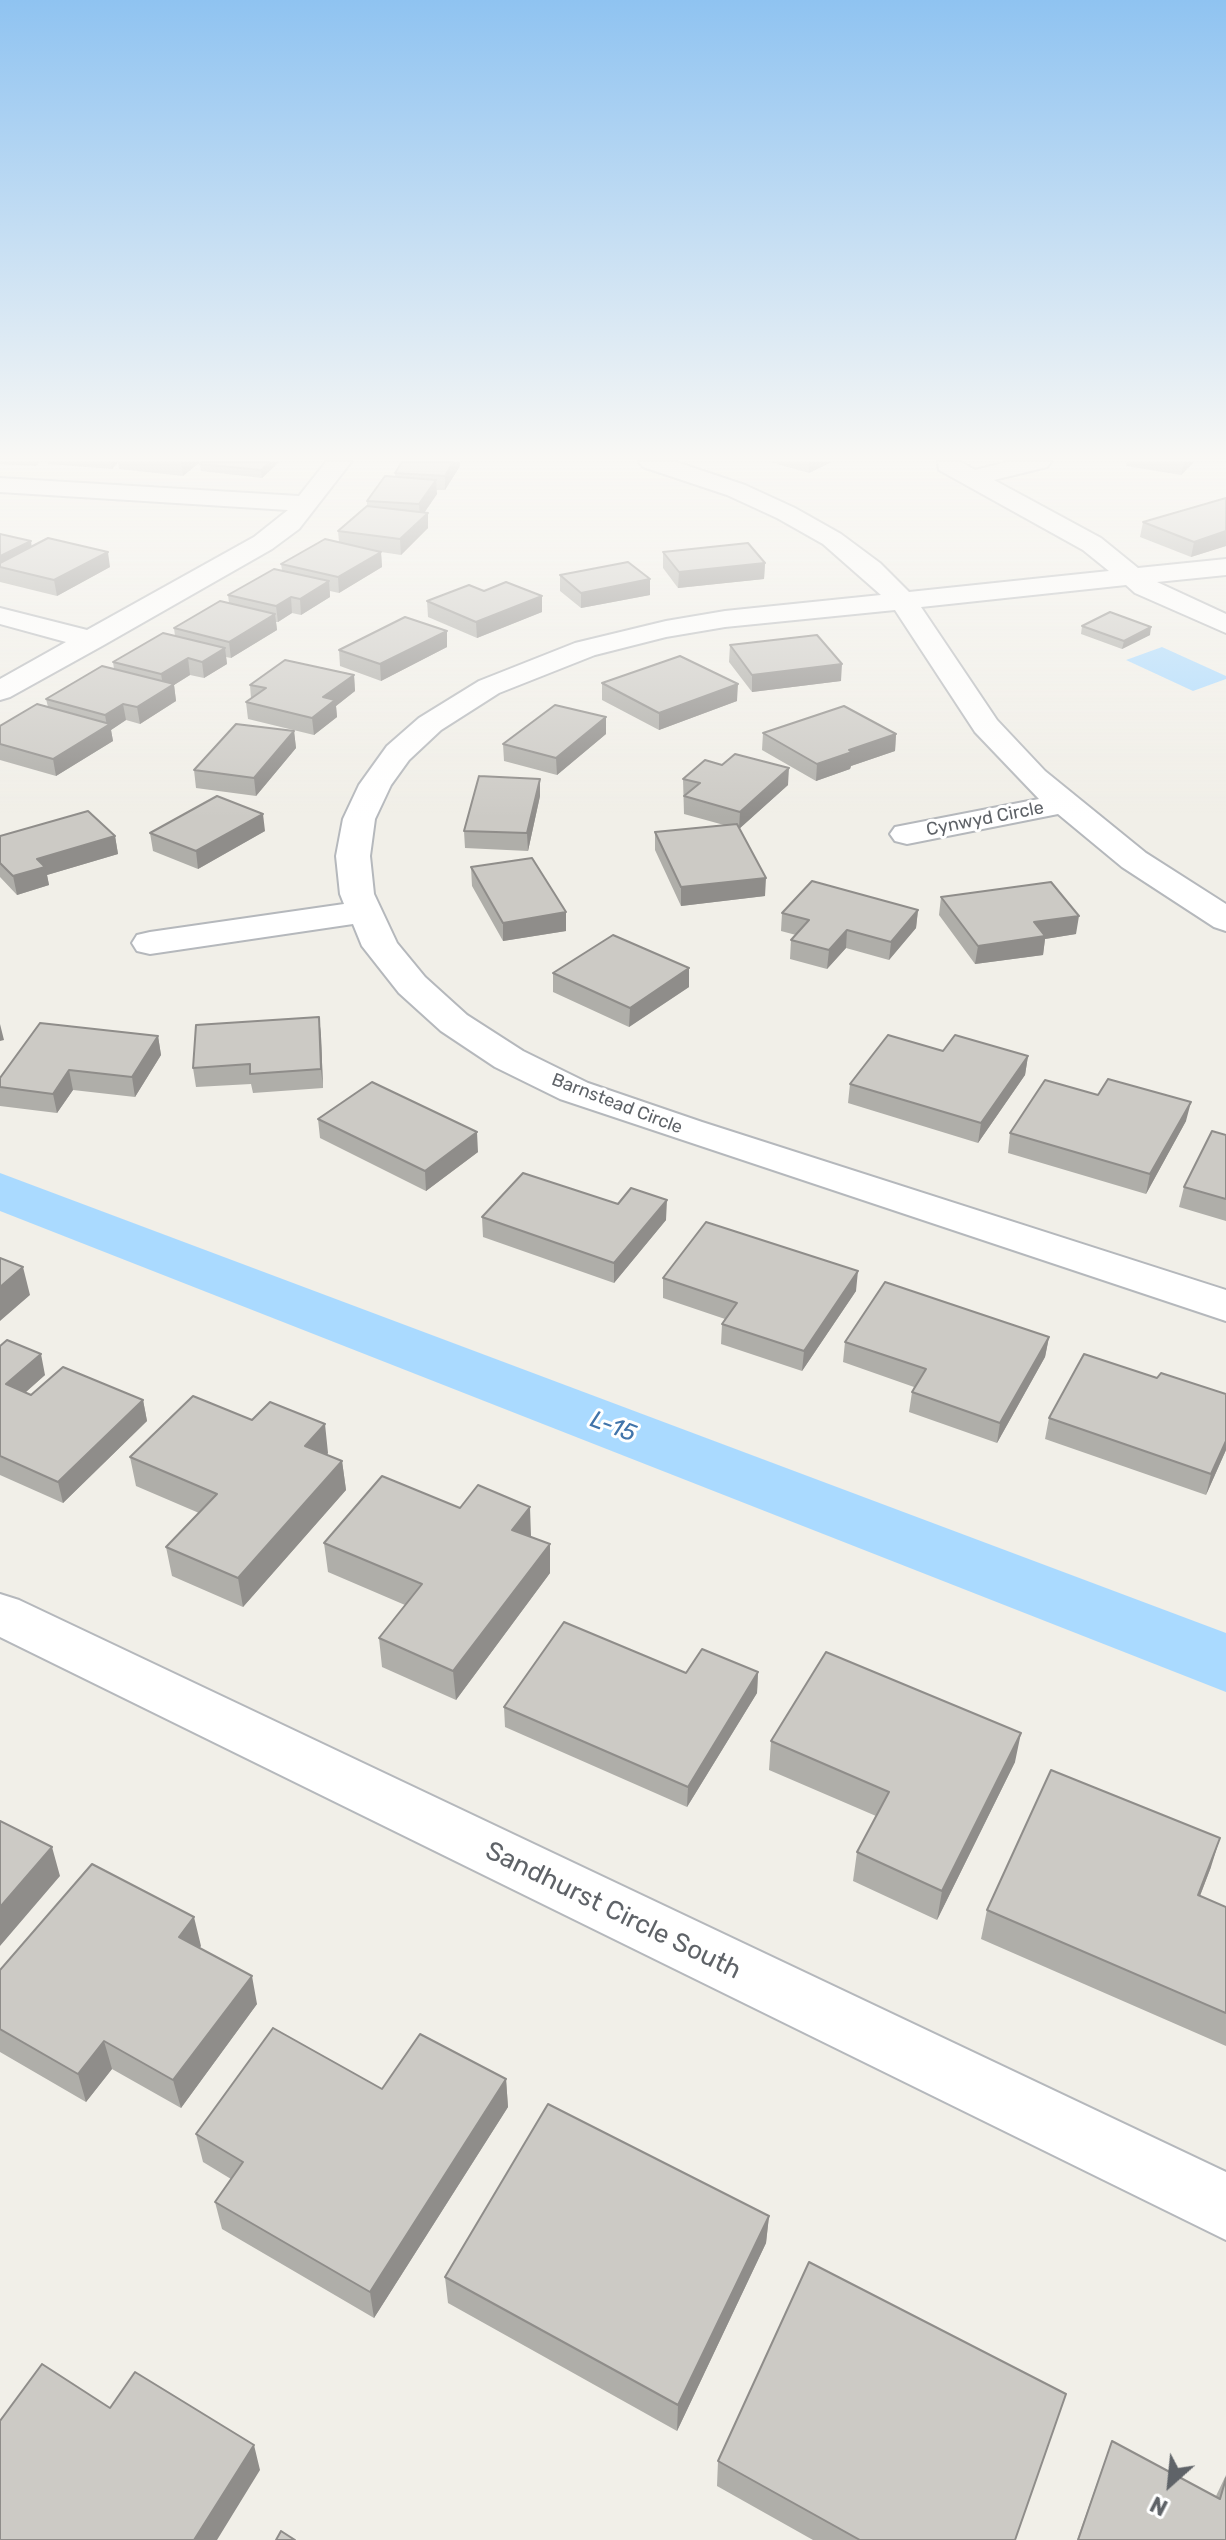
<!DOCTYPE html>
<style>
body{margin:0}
#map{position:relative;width:1226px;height:2540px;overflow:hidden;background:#f1efe8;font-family:Rubik,sans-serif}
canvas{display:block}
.north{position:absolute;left:1130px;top:2444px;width:80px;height:80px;-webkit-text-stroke:6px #fff;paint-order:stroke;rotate:207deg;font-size:22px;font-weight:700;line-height:32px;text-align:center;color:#5f6368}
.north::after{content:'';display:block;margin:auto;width:28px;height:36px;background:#5f6368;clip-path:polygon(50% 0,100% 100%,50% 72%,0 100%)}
</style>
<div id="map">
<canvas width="1226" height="2540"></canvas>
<div class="north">N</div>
</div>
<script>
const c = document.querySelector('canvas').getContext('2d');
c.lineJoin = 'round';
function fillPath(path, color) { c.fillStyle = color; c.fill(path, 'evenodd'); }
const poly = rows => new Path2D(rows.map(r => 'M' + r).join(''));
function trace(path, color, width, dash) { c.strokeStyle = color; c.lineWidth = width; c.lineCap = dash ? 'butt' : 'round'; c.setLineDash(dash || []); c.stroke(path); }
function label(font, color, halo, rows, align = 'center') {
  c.font = font + ' Rubik,sans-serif'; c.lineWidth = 6; c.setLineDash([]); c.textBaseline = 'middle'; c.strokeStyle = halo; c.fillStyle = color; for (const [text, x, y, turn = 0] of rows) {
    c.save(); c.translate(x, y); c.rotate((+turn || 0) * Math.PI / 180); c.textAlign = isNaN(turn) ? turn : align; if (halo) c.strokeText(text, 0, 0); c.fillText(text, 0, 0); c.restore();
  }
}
const water = poly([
 [1162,647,1226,676,1226,679,1193,691,1126,660]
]);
const canal = poly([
 [0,1173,1226,1633,1226,1692,0,1211,0,1173]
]);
const minor = poly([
 [326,462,351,462,299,529,272,549,102,646,10,697,0,700,0,679,66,642,0,624,0,608,87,630,254,537,288,510,0,492,0,478,299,496,326,462],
 [639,462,676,462,745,485,795,508,841,534,880,563,909,592,1109,571,1083,550,939,470,938,462,961,462,975,470,1007,462,1051,462,1047,467,994,480,1101,538,1138,568,1226,559,1226,575,1157,582,1226,614,1226,633,1135,593,1126,585,921,607,997,720,1045,771,1146,853,1226,904,1226,931,1214,927,1122,867,1058,814,907,844,895,841,890,834,895,827,1039,799,975,732,895,610,725,627,666,637,595,655,499,693,441,730,409,760,391,785,375,819,370,856,374,894,397,943,425,977,467,1015,523,1051,588,1083,702,1122,1226,1290,1226,1321,560,1099,495,1067,441,1031,399,993,362,946,353,924,150,954,137,951,132,943,137,935,150,932,344,904,340,894,336,856,343,819,359,785,387,746,419,718,479,681,575,643,666,621,725,611,881,595,823,544,777,518,727,495,643,467,639,462],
 [0,1594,19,1600,1226,2172,1226,2240,0,1637,0,1594]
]);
const wall = poly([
 [0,462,40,462,36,466,0,464],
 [48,462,200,462,183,476,119,469,118,462,112,469,48,464],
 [279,462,262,478,201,471,200,464],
 [402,462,460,462,460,466,445,490,436,490,437,494,424,513,428,513,428,528,401,555,381,552,382,567,339,593,330,591,330,597,301,615,292,613,278,622,276,622,277,630,231,658,226,657,227,664,204,678,190,675,174,685,176,701,140,724,126,720,111,730,113,741,56,776,0,760,0,726,48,707,46,699,114,669,113,662,175,636,174,628,229,603,228,595,282,570,281,564,339,542,338,531,367,506,367,501,395,477,395,473],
 [770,462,831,462,809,473],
 [1127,462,1194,462,1181,475,1126,466],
 [1226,498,1226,546,1191,557,1140,537,1143,522],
 [0,534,32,547,110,567,57,596,0,582],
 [663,552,765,563,764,579,678,588,663,568],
 [560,575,650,595,581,608,560,591],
 [427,601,542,612,477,638,428,617],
 [1082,626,1150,635,1122,649,1081,634],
 [447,631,447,647,381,681,340,666,339,650],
 [730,645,841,681,752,692,729,662],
 [354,675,355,691,336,706,337,717,314,735,248,719,246,702,251,698,250,685],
 [602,683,737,701,659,730,602,700],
 [294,731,296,748,256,796,196,788,194,770],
 [763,733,896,734,895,751,851,766,850,769,816,781,762,750],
 [606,734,557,775,504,761,503,744],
 [540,779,540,796,528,851,465,848,464,831],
 [683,779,788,785,739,829,765,896,681,906,655,850,655,832,724,825,684,814],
 [265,831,198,869,153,851,150,833],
 [0,836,115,836,118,854,47,875,49,885,17,895,0,877],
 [471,867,566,931,503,941,472,886],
 [941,897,1076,934,1045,939,1043,955,975,964,939,915],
 [918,910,916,928,889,960,846,948,827,969,790,959,791,940,796,935,781,931,782,913],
 [689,968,689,987,629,1027,553,992,553,973],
 [319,1017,321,1036,323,1088,253,1093,251,1084,196,1087,193,1068],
 [158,1036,161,1055,135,1097,73,1090,57,1113,0,1106,0,1078],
 [943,1051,1028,1056,1025,1075,978,1143,848,1103,850,1084],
 [318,1119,478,1152,426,1191,320,1138],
 [1186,1121,1146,1194,1008,1153,1010,1133],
 [1226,1135,1226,1221,1179,1207,1184,1187],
 [482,1217,666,1220,614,1283,483,1237],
 [663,1278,856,1291,802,1371,721,1344,722,1324,725,1319,663,1298],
 [1049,1337,1045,1357,997,1443,909,1412,912,1392,914,1387,843,1362,845,1342],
 [0,1346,45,1375,25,1393,31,1395,143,1400,147,1421,63,1503,0,1475],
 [1157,1378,1226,1394,1226,1450,1206,1495,1045,1439,1049,1418],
 [328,1453,327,1455,342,1461,346,1490,243,1607,172,1576,166,1547,199,1513,136,1486,130,1457],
 [530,1536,550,1544,550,1573,456,1700,382,1667,379,1638,405,1605,328,1572,324,1543,531,1536],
 [758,1672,757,1693,687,1807,505,1727,504,1707,686,1673],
 [771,1741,1015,1762,937,1920,853,1881,857,1852,876,1816,769,1770],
 [1211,1867,1200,1896,1226,1907,1226,2046,981,1939,987,1910],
 [201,1946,199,1948,257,2004,181,2108,112,2069,86,2102,0,2052,0,1970],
 [506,2079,508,2107,374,2318,222,2229,215,2202,231,2179,203,2162,196,2134,382,2089],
 [769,2216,766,2243,677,2431,448,2303,445,2277],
 [718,2461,1016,2540,813,2540,717,2486],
 [1103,2466,1216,2496,1226,2475,1226,2540,1077,2540]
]);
const shadedWall = poly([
 [111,462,118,462,112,469],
 [181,462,200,462,183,476],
 [270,462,279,462,262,478,261,470],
 [453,462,460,462,460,466,445,490,445,476],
 [809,462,831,462,809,473],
 [1184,462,1194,462,1181,475],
 [436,480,437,494,420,519,419,504],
 [428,513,428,528,401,555,400,539],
 [1226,531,1226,546,1191,557,1194,542],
 [31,541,33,556,0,567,0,556],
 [108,552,110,567,57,596,54,580],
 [381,552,382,567,339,593,338,577],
 [765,563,764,579,678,588,679,572],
 [650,579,650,595,581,608,581,593],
 [329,581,330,597,301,615,300,599],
 [542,596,542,612,477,638,476,622],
 [291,597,292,613,278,622,276,606],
 [275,614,277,630,231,658,229,642],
 [1151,627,1150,635,1122,649,1124,641],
 [447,631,447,647,381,681,380,664],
 [225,648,227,664,204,678,202,662],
 [188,658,190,675,174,685,176,701,140,724,137,707,164,691,161,674],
 [842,664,841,681,752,692,752,675],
 [354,675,355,691,336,706,337,717,314,735,312,718,323,697],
 [738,684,737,701,659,730,659,713],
 [123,704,126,720,111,730,113,741,56,776,53,759,107,726,105,715],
 [606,717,606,734,557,775,556,758],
 [294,731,296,748,256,796,254,778],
 [896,734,895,751,851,766,850,769,816,781,817,764,849,750],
 [789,768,788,785,739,829,740,812],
 [540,779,540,796,528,851,527,833],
 [263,814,265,831,198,869,196,851],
 [115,836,118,854,47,875,49,885,17,895,13,876,37,859],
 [766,878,765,896,681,906,681,887],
 [918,910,916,928,889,960,891,942],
 [566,912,566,931,503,941,503,923],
 [1079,916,1076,934,1045,939,1043,955,975,964,978,946,1034,922],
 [847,930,846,948,827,969,829,950],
 [689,968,689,987,629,1027,630,1008],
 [319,1017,321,1036,323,1088,321,1069],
 [0,1024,4,1040,0,1041],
 [158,1036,161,1055,135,1097,132,1077],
 [1028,1056,1025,1075,978,1143,981,1123],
 [69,1070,73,1090,57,1113,53,1094],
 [1191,1102,1186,1121,1146,1194,1150,1174],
 [477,1132,478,1152,426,1191,425,1171],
 [667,1200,666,1220,614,1283,614,1263],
 [23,1267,30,1295,0,1321,0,1287],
 [858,1271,856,1291,802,1371,804,1351],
 [1049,1337,1045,1357,997,1443,1000,1423],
 [41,1354,45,1375,11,1405,6,1384],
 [143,1400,147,1421,63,1503,58,1482],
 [325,1424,328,1453,308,1475,305,1446],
 [1226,1441,1226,1450,1206,1495,1211,1474],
 [342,1461,346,1490,243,1607,238,1578],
 [530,1507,531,1536,514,1559,512,1530],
 [550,1544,550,1573,456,1700,453,1671],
 [758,1672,757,1693,687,1807,688,1787],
 [1021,1733,1015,1762,937,1920,942,1891],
 [1220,1838,1211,1867,1189,1924,1198,1895],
 [52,1847,60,1876,0,1946,0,1907],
 [194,1917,201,1946,186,1966,179,1937],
 [252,1976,257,2004,181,2108,173,2080],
 [104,2041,112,2069,86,2102,78,2074],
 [506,2079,508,2107,374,2318,370,2292],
 [769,2216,766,2243,677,2431,678,2405],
 [254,2445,260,2470,217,2540,194,2540]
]);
const building = poly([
 [202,462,270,462,261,470,200,464,202,462],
 [402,462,453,462,445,476,395,473,402,462],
 [385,476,436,480,419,504,367,501,385,476],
 [1226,498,1226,531,1194,542,1143,522,1226,498],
 [367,506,428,513,400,539,338,531,367,506],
 [0,534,31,541,0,556,0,534],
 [48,538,108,552,54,580,0,567,0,563,48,538],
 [325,539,381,552,338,577,281,564,325,539],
 [748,543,765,563,679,572,663,552,748,543],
 [628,562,650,579,581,593,560,575,628,562],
 [274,569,329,581,300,599,291,597,276,606,228,595,274,569],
 [506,582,542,596,476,622,427,601,469,585,484,591,506,582],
 [220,601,275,614,229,642,174,628,220,601],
 [1110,612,1151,627,1124,641,1082,626,1110,612],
 [405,617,447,631,380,664,339,650,405,617],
 [163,633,225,648,202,662,188,658,161,674,113,662,163,633],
 [817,635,842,664,752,675,730,645,817,635],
 [680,656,738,684,659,713,602,683,680,656],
 [285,660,354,675,323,697,335,700,312,718,246,702,266,688,250,685,285,660],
 [102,666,174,684,137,707,123,704,105,715,46,699,102,666],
 [37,704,110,724,53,759,0,744,0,726,37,704],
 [555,705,606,717,556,758,503,744,555,705],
 [844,706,896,734,849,750,852,752,817,764,763,733,844,706],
 [236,724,294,731,254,778,194,770,236,724],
 [735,754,789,768,740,812,684,796,700,783,683,779,705,760,722,765,735,754],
 [479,776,540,779,527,833,464,831,479,776],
 [217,796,263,814,196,851,150,833,217,796],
 [88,811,115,836,37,859,45,867,13,876,0,863,0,836,88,811],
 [737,824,766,878,681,887,655,832,737,824],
 [532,858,566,912,503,923,471,867,532,858],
 [812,881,918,910,891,942,847,930,829,950,791,940,809,920,782,913,812,881],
 [1051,882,1079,916,1034,922,1045,936,978,946,941,897,1051,882],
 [613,935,689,968,630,1008,553,973,613,935],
 [319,1017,321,1069,250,1074,250,1064,193,1068,196,1025,319,1017],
 [40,1023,158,1036,132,1077,69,1070,53,1094,0,1087,0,1078,40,1023],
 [888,1035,943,1051,955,1035,1028,1056,981,1123,850,1084,888,1035],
 [1108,1079,1191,1102,1150,1174,1010,1133,1045,1080,1098,1095,1108,1079],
 [372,1082,477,1132,425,1171,318,1119,372,1082],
 [1212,1131,1226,1135,1226,1199,1184,1187,1212,1131],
 [523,1173,618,1204,631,1188,667,1200,614,1263,482,1217,523,1173],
 [706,1222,858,1271,804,1351,722,1324,737,1303,663,1278,706,1222],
 [0,1258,23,1267,0,1287,0,1258],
 [885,1282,1049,1337,1000,1423,912,1392,926,1369,845,1342,885,1282],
 [7,1340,41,1354,6,1384,31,1395,63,1367,143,1400,58,1482,0,1456,0,1346,7,1340],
 [1084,1354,1157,1378,1161,1373,1226,1394,1226,1441,1211,1474,1049,1418,1084,1354],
 [193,1396,252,1420,270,1402,325,1424,305,1446,342,1461,238,1578,166,1547,217,1494,130,1457,193,1396],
 [382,1476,460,1508,478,1485,530,1507,512,1530,550,1544,453,1671,379,1638,422,1584,324,1543,382,1476],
 [564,1622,686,1673,702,1649,758,1672,688,1787,504,1707,564,1622],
 [826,1652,1021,1733,942,1891,857,1852,889,1792,771,1741,826,1652],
 [1051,1770,1220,1838,1198,1895,1226,1907,1226,2013,987,1910,1051,1770],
 [0,1821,52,1847,0,1907,0,1821],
 [92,1864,194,1917,179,1937,252,1976,173,2080,104,2041,78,2074,0,2029,0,1970,92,1864],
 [273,2028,382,2089,420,2034,506,2079,370,2292,215,2202,243,2162,196,2134,273,2028],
 [548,2104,769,2216,678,2405,445,2277,548,2104],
 [809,2262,1066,2394,1015,2540,860,2540,718,2461,809,2262],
 [42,2364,110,2408,135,2372,254,2445,194,2540,0,2540,0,2421,42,2364],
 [1112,2441,1220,2499,1226,2478,1226,2540,1078,2540,1112,2441],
 [281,2531,295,2540,276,2540,281,2531]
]);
const farStreetnames = [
 ["Cynwyd Circle",985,819,-11],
 ["Barnstead Circle",617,1104,21]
];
const waterNames = [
 ["L-15",613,1427,21]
];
const nearStreetnames = [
 ["Sandhurst Circle South",613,1911,26]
];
fillPath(water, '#aadaff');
fillPath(canal, '#aadaff');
trace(minor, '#b5b8bc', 4);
fillPath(minor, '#fff');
fillPath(wall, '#afaea9');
fillPath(shadedWall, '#8f8d8a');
fillPath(building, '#cccac5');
trace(building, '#8f8d8a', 2);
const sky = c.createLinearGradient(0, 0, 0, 818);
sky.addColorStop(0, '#8fc3f1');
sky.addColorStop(0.56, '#f9f8f5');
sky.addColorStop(1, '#f9f8f500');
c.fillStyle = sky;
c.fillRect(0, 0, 1226, 818);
label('18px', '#5f6368', '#fff', farStreetnames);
label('italic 24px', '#4174aa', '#fff', waterNames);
label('26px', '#5f6368', '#fff', nearStreetnames);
</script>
